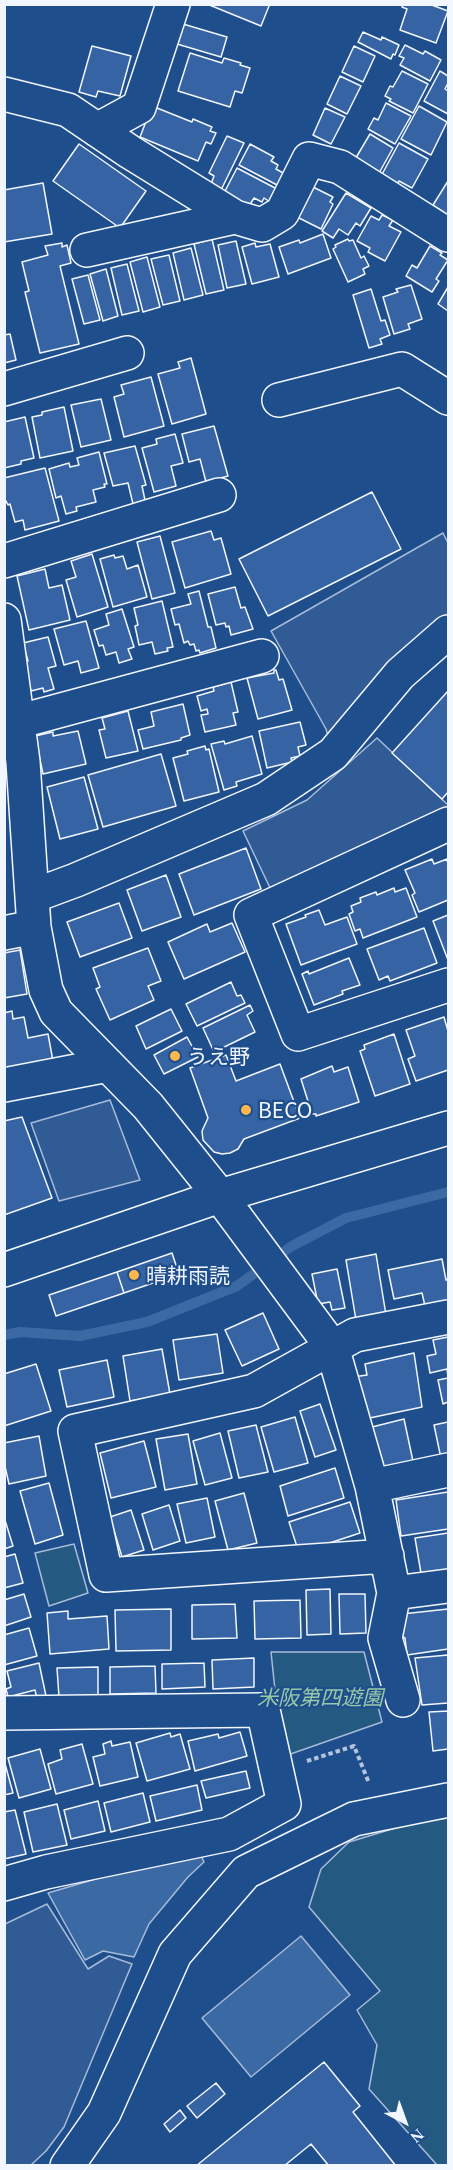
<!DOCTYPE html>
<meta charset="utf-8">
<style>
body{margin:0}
#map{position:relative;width:453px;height:2170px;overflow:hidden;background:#1f4e8c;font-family:Georgia,serif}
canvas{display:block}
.frame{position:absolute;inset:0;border:6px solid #f2f6ff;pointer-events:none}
.north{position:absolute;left:375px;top:2092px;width:60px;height:60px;-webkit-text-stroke:4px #1f4e8c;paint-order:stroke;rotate:139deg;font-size:16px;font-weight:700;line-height:24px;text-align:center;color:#f2f6ff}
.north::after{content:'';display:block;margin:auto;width:21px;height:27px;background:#f2f6ff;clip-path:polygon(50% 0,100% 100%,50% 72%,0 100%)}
</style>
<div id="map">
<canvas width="453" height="2170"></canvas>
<div class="frame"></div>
<div class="north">N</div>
</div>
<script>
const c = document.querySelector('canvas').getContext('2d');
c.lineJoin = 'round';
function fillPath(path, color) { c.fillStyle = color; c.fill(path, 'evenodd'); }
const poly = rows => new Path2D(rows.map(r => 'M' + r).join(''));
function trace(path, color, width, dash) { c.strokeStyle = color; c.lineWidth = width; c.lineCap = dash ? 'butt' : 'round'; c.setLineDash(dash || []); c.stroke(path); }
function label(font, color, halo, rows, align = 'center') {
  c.font = font + ' Georgia,"Noto Sans JP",serif'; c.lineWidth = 4.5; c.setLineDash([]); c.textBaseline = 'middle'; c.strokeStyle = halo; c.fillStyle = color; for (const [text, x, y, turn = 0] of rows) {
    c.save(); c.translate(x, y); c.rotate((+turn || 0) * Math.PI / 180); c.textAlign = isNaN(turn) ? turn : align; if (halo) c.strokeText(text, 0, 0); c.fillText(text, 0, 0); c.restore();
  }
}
const green = poly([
 [74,1544,88,1593,49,1606,35,1553,74,1544],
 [271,1652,364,1652,382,1722,282,1757,271,1652],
 [448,1818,448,2165,437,2165,369,2089,377,2045,357,2010,380,1991,309,1907,321,1869,349,1842,412,1823,448,1818]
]);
const parking = poly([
 [443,533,448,543,448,632,333,754,326,729,271,631,443,533],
 [377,738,448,805,448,809,271,890,243,831,307,800,377,738],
 [110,1100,140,1180,59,1201,31,1123,110,1100],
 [47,1904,88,1969,109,1956,132,1964,64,2127,46,2151,31,2165,5,2165,5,1924,47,1904]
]);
const water = poly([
 [198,1849,204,1862,188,1877,149,1924,134,1957,103,1951,85,1960,48,1893,198,1849],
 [301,1936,350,1995,251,2077,202,2018,301,1936]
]);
const stream = poly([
 [4,1335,20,1332,80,1336,147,1322,237,1286,292,1246,346,1218,448,1192]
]);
const building = poly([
 [207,4,266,4,269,6,261,26,207,4],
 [403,4,429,4,448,11,436,43,400,30,407,9,402,7,403,4],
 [183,24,227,37,221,57,177,44,183,24],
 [363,32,381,40,382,37,399,45,395,55,393,54,391,59,358,42,363,32],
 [405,45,423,54,425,51,441,60,430,81,400,65,404,58,399,56,405,45],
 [92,46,131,56,120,96,98,91,96,97,79,92,92,46],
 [354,46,375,56,363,82,342,72,354,46],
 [190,53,222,63,224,58,241,63,240,65,250,68,242,93,235,91,230,107,178,91,190,53],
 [402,71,428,84,413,113,389,101,391,99,385,96,390,86,393,87,402,71],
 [440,71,448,76,448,83,445,89,448,91,448,114,424,101,440,71],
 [340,76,361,86,347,114,327,104,340,76],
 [386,103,411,116,395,144,368,129,374,118,378,120,386,103],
 [152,106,192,122,193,119,212,127,210,131,216,133,211,144,206,142,198,161,140,137,152,106],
 [419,106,447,122,431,155,401,139,419,106],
 [325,108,345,117,331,144,313,135,325,108],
 [370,134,393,148,378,175,354,161,370,134],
 [227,136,244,143,221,190,211,184,214,176,209,173,227,136],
 [399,143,428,159,412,188,399,181,395,187,380,178,399,143],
 [79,144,146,191,120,228,53,181,79,144],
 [250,144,274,157,271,161,278,165,276,169,285,174,279,186,239,165,250,144],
 [237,168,277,189,270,202,264,198,262,202,254,198,249,206,224,193,237,168],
 [448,181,448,215,433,205,448,181],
 [43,183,52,234,4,242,4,190,43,183],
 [313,187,333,197,330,202,333,204,321,229,297,217,313,187],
 [346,193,371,208,360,226,356,223,348,235,339,229,333,238,322,231,346,193],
 [382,215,393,220,389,226,401,232,385,261,368,252,370,248,357,241,371,216,379,220,382,215],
 [323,234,331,258,288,274,279,247,299,240,300,243,323,234],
 [212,239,224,290,206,294,194,244,212,239],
 [348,239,349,241,353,240,361,258,364,256,369,266,363,269,365,274,348,282,333,249,336,247,335,245,348,239],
 [236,241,246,284,227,288,218,245,236,241],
 [62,243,62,247,67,245,71,263,60,266,79,344,40,353,25,292,29,291,22,262,48,255,45,246,62,243],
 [255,243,256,247,270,244,279,277,252,284,242,247,255,243],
 [430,246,442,253,440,255,448,260,436,279,439,281,432,292,406,276,412,265,417,268,430,246],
 [191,248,203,295,184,300,173,253,191,248],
 [169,255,180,301,163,305,151,259,169,255],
 [147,257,160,307,143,312,130,262,147,257],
 [127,264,139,311,122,315,111,268,127,264],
 [106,269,118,316,103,321,90,274,106,269],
 [88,275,100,320,84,324,72,279,88,275],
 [411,285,422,319,408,324,410,329,394,334,383,297,398,292,396,289,411,285],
 [448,287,448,311,438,304,448,287],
 [371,289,381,321,385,320,390,335,380,339,382,344,369,348,353,295,371,289],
 [10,334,16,360,4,363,4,335,10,334],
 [191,358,206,414,172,424,158,374,180,368,178,362,191,358],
 [151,377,164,426,124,437,114,397,124,394,121,385,151,377],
 [101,399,111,440,81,447,71,405,101,399],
 [64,407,73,451,40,458,32,417,42,415,42,412,64,407],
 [25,417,34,458,21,461,21,464,4,468,4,422,25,417],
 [214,426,228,476,206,482,200,459,189,462,182,434,214,426],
 [175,434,183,463,171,466,176,486,154,492,142,448,157,444,156,439,175,434],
 [135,446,146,485,142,486,145,500,133,504,128,483,113,486,104,453,135,446],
 [99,452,107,484,104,484,105,487,93,490,96,502,76,507,77,511,66,514,61,496,56,498,49,469,69,463,70,467,79,465,77,458,99,452],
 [45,468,59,521,25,530,23,520,15,522,10,504,8,505,6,501,4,501,4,478,45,468],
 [372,492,401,549,268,616,239,559,372,492],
 [211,531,214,540,221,538,231,574,185,588,172,542,211,531],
 [160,536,175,593,152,599,137,542,160,536],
 [92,554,108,607,77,617,66,580,76,577,71,561,92,554],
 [114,555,115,558,123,556,127,569,138,565,147,597,113,607,100,559,114,555],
 [45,569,49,588,62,585,70,620,29,630,17,576,45,569],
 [235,587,241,608,245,607,253,629,231,635,229,626,226,627,225,623,216,625,208,594,235,587],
 [199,591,208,627,211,627,216,648,200,653,199,650,196,651,194,644,190,645,188,641,184,643,179,624,175,625,171,609,191,604,188,594,199,591],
 [162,601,173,647,167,648,168,651,155,654,152,642,139,645,135,626,138,625,134,608,162,601],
 [122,609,134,647,128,649,132,659,119,663,116,652,106,655,103,645,99,646,94,630,109,625,106,614,122,609],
 [86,621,99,668,81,673,78,661,64,665,54,629,86,621],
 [48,637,56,666,48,668,54,689,44,692,43,688,31,691,23,662,28,661,23,643,48,637],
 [274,670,276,670,279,680,283,679,292,710,258,719,247,678,274,673,274,670],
 [231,682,238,712,233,713,236,725,205,732,201,715,208,714,207,709,201,711,197,696,214,691,213,687,231,682],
 [448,691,448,792,442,799,392,753,448,691],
 [183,704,190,735,181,738,181,740,143,749,138,730,154,726,151,712,183,704],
 [128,711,138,751,106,758,99,730,105,729,102,718,128,711],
 [300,722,306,745,298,747,300,756,291,758,292,762,267,768,259,731,300,722],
 [78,731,86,764,43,774,35,736,53,732,53,736,78,731],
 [252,736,262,774,236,782,237,786,224,790,211,744,224,741,225,744,252,736],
 [205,746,206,750,209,749,219,792,184,801,173,758,188,754,187,751,205,746],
 [161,754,176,806,103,827,88,775,161,754],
 [84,777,98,829,60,839,47,787,84,777],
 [246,848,261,889,194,915,179,874,246,848],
 [432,859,434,864,447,859,448,864,448,900,419,912,412,895,415,893,405,870,432,859],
 [166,875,181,917,142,931,127,890,166,875],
 [394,888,395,892,406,888,417,917,363,938,360,929,355,931,349,914,353,912,351,906,361,902,360,898,376,892,377,895,394,888],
 [119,903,132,938,80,957,67,922,119,903],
 [319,910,325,925,347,917,357,944,301,965,286,924,306,917,305,915,319,910],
 [448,915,448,960,433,921,448,915],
 [232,923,245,952,184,979,168,942,207,924,210,932,232,923],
 [424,928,437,963,390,981,388,976,379,980,367,949,424,928],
 [148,948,161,981,148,986,154,1000,110,1020,96,989,100,987,93,968,148,948],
 [20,950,27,994,4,998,4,953,20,950],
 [349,958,360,985,342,991,343,994,314,1005,302,974,308,971,309,974,349,958],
 [231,982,237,996,241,995,245,1003,197,1026,186,1004,231,982],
 [250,1005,253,1011,247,1015,255,1032,214,1052,203,1028,250,1005],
 [171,1009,182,1031,146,1049,136,1026,171,1009],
 [12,1011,13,1019,24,1017,28,1038,48,1034,53,1061,4,1070,4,1013,12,1011],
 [444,1017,448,1031,448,1070,416,1081,408,1059,415,1056,406,1030,444,1017],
 [394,1034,410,1084,375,1096,360,1051,365,1049,364,1045,394,1034],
 [187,1037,198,1057,164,1074,154,1055,187,1037],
 [226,1055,236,1081,280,1064,300,1118,244,1139,238,1149,230,1153,222,1154,214,1152,203,1140,202,1131,208,1118,190,1068,226,1055],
 [332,1066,334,1072,348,1067,359,1102,316,1116,316,1114,312,1114,301,1079,332,1066],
 [22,1117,52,1198,4,1215,4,1121,22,1117],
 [172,1253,179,1274,124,1293,117,1272,172,1253],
 [376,1254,386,1315,356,1320,346,1260,376,1254],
 [442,1259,446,1280,448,1279,448,1302,425,1306,422,1293,394,1299,388,1270,442,1259],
 [337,1269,345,1308,332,1310,330,1302,318,1304,312,1274,337,1269],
 [117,1272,124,1293,56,1316,49,1295,117,1272],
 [263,1313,279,1349,242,1366,225,1330,263,1313],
 [217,1334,223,1373,179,1380,173,1340,217,1334],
 [448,1337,448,1378,447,1369,430,1373,427,1356,436,1354,433,1340,448,1337],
 [162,1349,170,1394,130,1401,123,1356,162,1349],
 [414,1353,422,1407,365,1419,353,1377,367,1375,365,1364,414,1353],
 [107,1360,114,1397,67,1407,59,1370,107,1360],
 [36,1364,51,1411,4,1426,4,1374,36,1364],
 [448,1378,448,1402,443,1404,438,1380,448,1378],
 [320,1404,336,1450,315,1457,300,1411,320,1404],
 [295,1417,308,1463,274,1472,261,1427,295,1417],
 [404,1419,414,1466,383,1473,372,1427,404,1419],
 [448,1422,448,1461,442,1463,434,1425,448,1422],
 [256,1425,268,1472,239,1478,228,1431,256,1425],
 [220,1433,232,1478,205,1485,193,1441,220,1433],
 [188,1434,197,1484,165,1490,156,1439,188,1434],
 [39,1436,46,1476,9,1484,4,1462,4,1443,39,1436],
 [144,1441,156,1487,111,1498,100,1453,144,1441],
 [335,1468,344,1498,288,1516,280,1486,335,1468],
 [49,1483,63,1535,35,1544,20,1491,49,1483],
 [448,1492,448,1529,401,1536,396,1500,448,1492],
 [244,1493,257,1543,228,1550,215,1501,244,1493],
 [207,1498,215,1537,186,1543,177,1504,207,1498],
 [350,1502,360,1533,299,1553,289,1522,350,1502],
 [169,1505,180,1541,153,1550,142,1514,169,1505],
 [131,1510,144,1550,122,1557,110,1517,131,1510],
 [4,1517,13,1546,4,1549,4,1517],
 [448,1533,448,1575,422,1579,415,1538,448,1533],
 [15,1554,23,1583,4,1588,4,1557,15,1554],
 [330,1589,331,1634,307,1635,306,1590,330,1589],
 [24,1594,31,1617,4,1626,4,1600,24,1594],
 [339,1594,365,1594,366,1633,340,1634,339,1594],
 [300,1600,301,1638,255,1639,254,1601,300,1600],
 [235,1604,237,1638,192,1639,192,1605,235,1604],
 [171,1609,171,1650,116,1651,115,1610,171,1609],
 [448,1609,448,1649,407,1655,405,1638,399,1635,402,1614,448,1609],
 [68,1611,68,1619,107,1616,109,1649,50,1654,47,1613,68,1611],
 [29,1628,37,1656,4,1665,4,1635,29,1628],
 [448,1655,448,1703,422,1705,415,1658,448,1655],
 [254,1658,254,1687,213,1689,212,1660,254,1658],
 [39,1663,46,1696,37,1699,35,1690,8,1697,6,1689,11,1687,7,1671,39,1663],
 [204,1663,205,1687,162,1689,162,1664,204,1663],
 [155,1666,156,1693,110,1694,110,1667,155,1666],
 [98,1667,98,1696,59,1697,57,1668,98,1667],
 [448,1711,448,1749,433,1751,429,1712,448,1711],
 [240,1732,247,1756,195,1771,188,1741,218,1734,219,1738,240,1732],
 [170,1733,171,1737,180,1734,190,1769,147,1781,136,1743,170,1733],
 [111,1741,112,1746,130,1742,138,1777,100,1786,93,1757,105,1754,103,1744,111,1741],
 [82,1744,93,1784,56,1794,48,1764,62,1759,60,1750,82,1744],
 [40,1749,51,1789,19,1798,8,1758,40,1749],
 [4,1760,13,1793,4,1795,4,1760],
 [246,1771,250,1788,206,1798,201,1781,246,1771],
 [197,1785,202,1810,156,1821,150,1796,197,1785],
 [143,1793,150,1822,111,1832,104,1803,143,1793],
 [98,1801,105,1831,71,1839,64,1810,98,1801],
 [57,1804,67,1845,33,1852,24,1812,57,1804],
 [15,1810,26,1854,4,1859,4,1812,15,1810],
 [324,2062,360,2106,353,2112,396,2166,329,2166,311,2144,284,2166,196,2166,324,2062],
 [216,2083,225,2094,197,2118,187,2106,216,2083],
 [180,2110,186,2118,170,2132,164,2124,180,2110]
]);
const path = poly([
 [307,1761,354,1746,369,1783]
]);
const minor = poly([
 [4,94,68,110,130,152,235,217,262,225,282,213,309,159,340,167,448,235],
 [97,130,139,107,173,4],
 [87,250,235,217],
 [4,389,127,353],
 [279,400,402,369,448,398],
 [4,561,219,495],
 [4,620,23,762,34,927,46,990,56,1012,148,1106,220,1196,332,1347,372,1486,394,1593,385,1638,403,1700],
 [17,722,262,656],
 [448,824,251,915,298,1034,448,985],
 [33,896,76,880,266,799,333,754,400,674,448,632],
 [4,933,34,927],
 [4,1085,108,1065],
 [4,1270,220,1196,448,1128],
 [372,1486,448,1470],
 [387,1556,106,1575,75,1431,254,1391,355,1335,448,1317],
 [394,1593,448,1586],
 [4,1713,263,1710,284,1804,229,1834,46,1872,4,1884],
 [67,2166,104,2113,175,1954,246,1872,354,1819,448,1800]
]);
const markers = [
 [175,1056,6,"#ffb74d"],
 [246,1110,6,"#ffb74d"],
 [134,1275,6,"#ffb74d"]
];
const poiNames = [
 ["うえ野",187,1056],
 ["BECO",258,1110],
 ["晴耕雨読",146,1275]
];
const parkNames = [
 ["米阪第四遊園",320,1697]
];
fillPath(green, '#245a82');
trace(green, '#a8bbd7', 1.5);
fillPath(parking, '#305b95');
trace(parking, '#a8bbd7', 1.5);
fillPath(water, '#3b69a3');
trace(water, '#a8bbd7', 1.5);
trace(stream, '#3b69a3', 10);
fillPath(building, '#3563a3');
trace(building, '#f2f6ff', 1.5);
trace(minor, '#f2f6ff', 36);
trace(path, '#b3c4dc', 4, [4.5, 3]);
trace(minor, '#1f4e8c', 33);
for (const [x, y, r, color] of markers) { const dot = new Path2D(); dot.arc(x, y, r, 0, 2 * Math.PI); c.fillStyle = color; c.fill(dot); trace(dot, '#1f4e8c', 2); }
label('21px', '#f2f6ff', '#1f4e8c', poiNames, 'left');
label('italic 21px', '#97c8a6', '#1f4e8c', parkNames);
</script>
